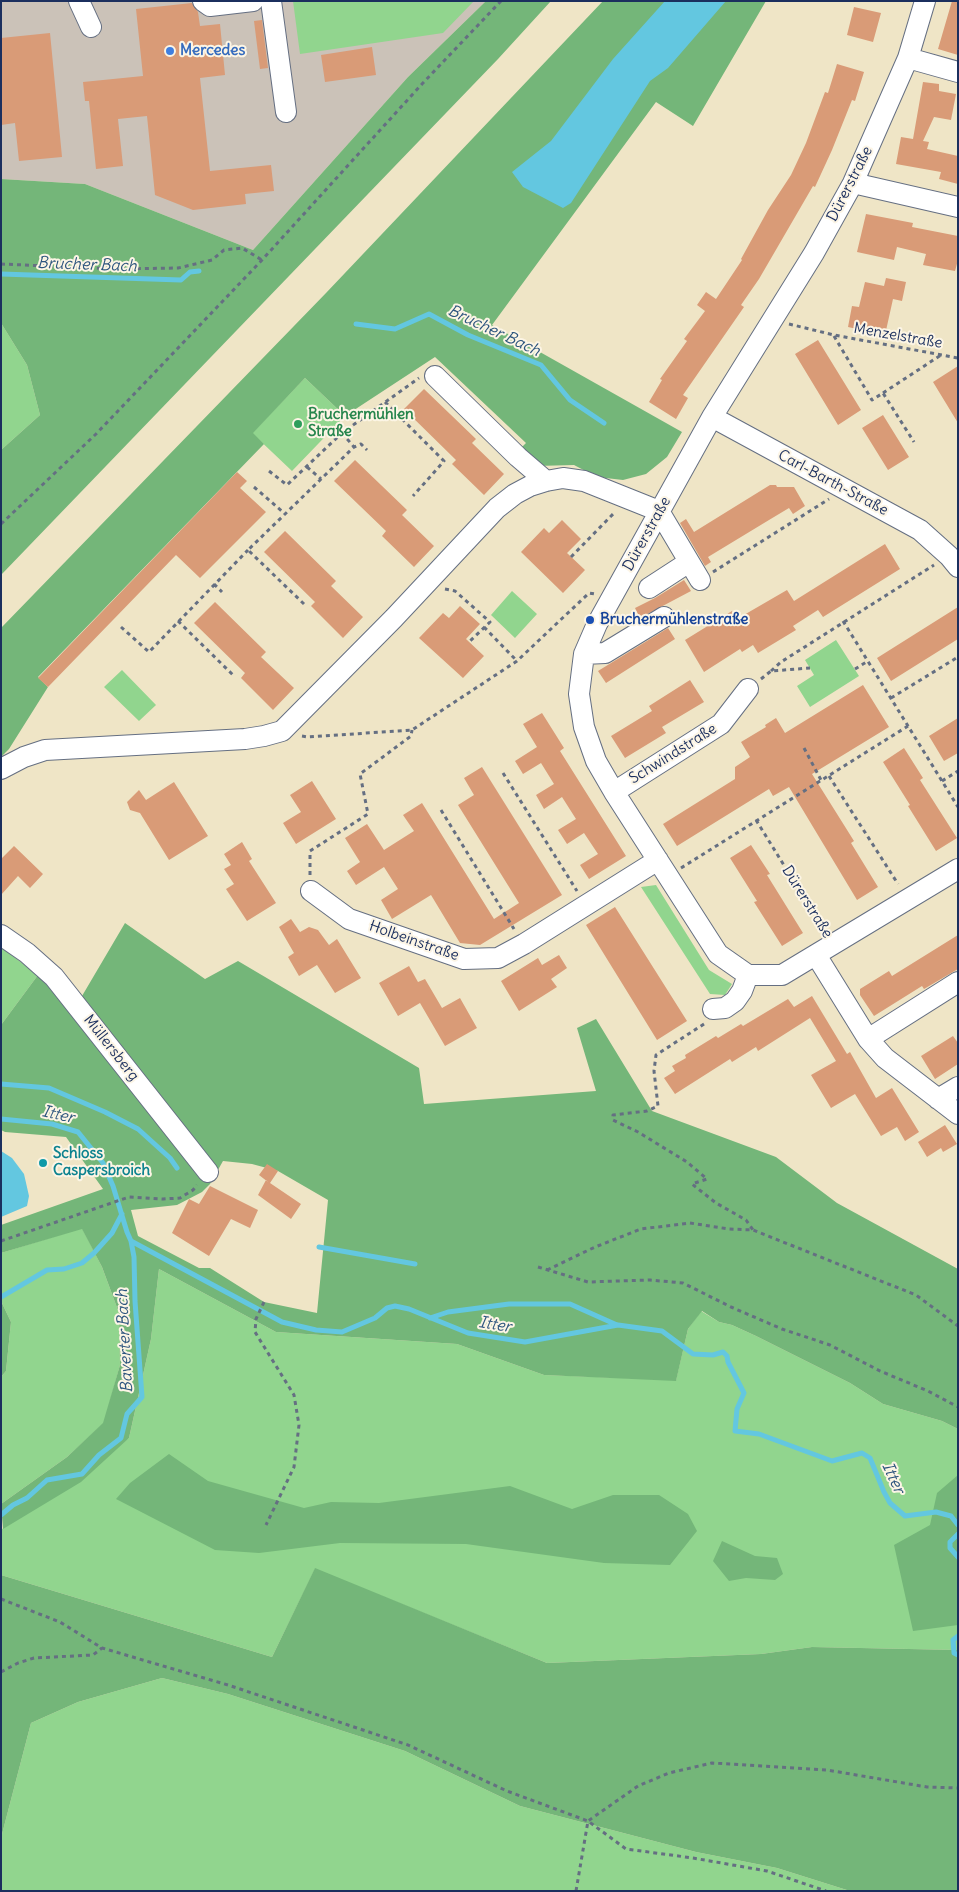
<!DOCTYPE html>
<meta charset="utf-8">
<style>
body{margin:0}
#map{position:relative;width:959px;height:1892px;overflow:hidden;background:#efe5c6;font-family:Delius,sans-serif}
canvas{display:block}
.frame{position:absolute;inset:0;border:2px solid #1b2f5e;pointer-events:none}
</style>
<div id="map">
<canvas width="959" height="1892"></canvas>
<div class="frame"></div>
</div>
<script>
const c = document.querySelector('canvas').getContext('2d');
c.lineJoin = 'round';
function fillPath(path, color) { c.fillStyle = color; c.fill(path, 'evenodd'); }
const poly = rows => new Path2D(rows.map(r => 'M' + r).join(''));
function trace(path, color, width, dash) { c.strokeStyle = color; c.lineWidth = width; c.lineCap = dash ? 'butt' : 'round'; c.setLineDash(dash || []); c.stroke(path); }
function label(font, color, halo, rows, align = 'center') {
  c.font = font + ' Delius,sans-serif'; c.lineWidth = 4; c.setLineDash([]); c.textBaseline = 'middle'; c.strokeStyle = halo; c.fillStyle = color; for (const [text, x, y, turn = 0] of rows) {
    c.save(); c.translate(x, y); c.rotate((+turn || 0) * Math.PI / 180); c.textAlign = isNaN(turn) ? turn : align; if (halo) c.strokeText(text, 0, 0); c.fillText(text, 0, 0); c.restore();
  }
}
const industrial = poly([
 [1,1,486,1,408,77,253,250,85,184,1,179]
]);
const green = poly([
 [293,1,474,1,443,33,300,54],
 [1,323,27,365,40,415,1,450],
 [305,378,345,416,292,471,252,433],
 [512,591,537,614,515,638,491,615],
 [836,640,859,676,810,707,797,686,814,675,805,660],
 [122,670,156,705,139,721,104,687],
 [656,885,709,970,732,984,725,995,710,994,641,887],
 [1,947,38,975,1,1025],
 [82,1228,102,1267,119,1313,120,1365,104,1423,67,1457,1,1504,1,1377,6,1371,11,1322,1,1301,1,1253],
 [159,1269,276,1332,457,1344,544,1375,676,1380,688,1329,701,1311,719,1322,732,1325,756,1336,850,1383,883,1404,942,1421,958,1429,958,1650,812,1647,761,1654,547,1663,315,1569,272,1657,1,1575,1,1522,2,1529,129,1438,151,1339],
 [162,1678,228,1694,405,1751,520,1806,696,1852,777,1868,850,1891,1,1891,1,1838,31,1723,78,1702]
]);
const forest = poly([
 [486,1,551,1,498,59,1,575,1,450,40,415,27,365,1,323,1,179,85,184,253,250,408,77],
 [603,1,766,1,693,126,656,102,492,325,682,432,667,457,646,474,623,480,597,477,574,465,536,466,518,451,526,443,435,357,345,416,305,378,253,433,264,444,38,677,48,687,9,749,1,757,1,628,326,293],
 [125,923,205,979,238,961,419,1068,424,1104,596,1091,577,1028,596,1019,652,1111,776,1157,837,1203,958,1269,958,1429,942,1421,883,1404,850,1383,756,1336,732,1325,719,1322,702,1311,688,1329,676,1381,544,1375,457,1344,276,1332,159,1269,151,1339,129,1438,81,1482,3,1529,1,1504,67,1457,103,1423,120,1365,119,1313,102,1267,82,1229,1,1253,1,1225,103,1189,66,1137,5,1132,1,1130,1,1025,38,975,72,1013],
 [223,1161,252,1164,278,1171,328,1200,317,1313,264,1302,210,1268,199,1268,138,1236,131,1210,177,1205,202,1192,210,1184],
 [1,1301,11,1322,6,1371,1,1377],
 [169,1454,208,1481,304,1508,331,1502,379,1503,510,1486,572,1509,613,1495,659,1495,688,1514,697,1531,670,1565,604,1563,466,1544,340,1543,259,1553,215,1550,116,1499,130,1483],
 [958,1475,958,1625,913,1631,894,1545,930,1525,937,1493],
 [722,1541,755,1556,777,1558,783,1574,775,1580,746,1578,729,1581,713,1561],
 [315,1568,547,1663,761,1654,812,1647,958,1650,958,1891,850,1891,777,1868,696,1852,520,1806,405,1751,228,1694,162,1678,78,1702,31,1723,1,1838,1,1575,272,1657]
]);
const water = poly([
 [665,1,726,1,668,68,650,81,571,203,563,208,523,187,512,172,551,141,613,59],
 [1,1151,12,1158,24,1174,29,1196,27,1206,1,1217]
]);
const stream = poly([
 [1,274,181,280,190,272,199,271],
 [356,324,395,329,429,314,468,335,541,365,570,400,604,423],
 [1,1084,49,1088,105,1112,138,1129,170,1158,177,1168],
 [1,1119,52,1124,78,1132,103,1163,113,1186,127,1232,131,1241,282,1322,316,1330,342,1332,375,1318,387,1308,395,1306,409,1309,468,1333,525,1342,618,1325,662,1331,693,1354,713,1355,723,1352,727,1356,728,1362,744,1393,737,1409,735,1431,759,1434,832,1461,862,1453,870,1458,884,1492,890,1503,905,1516,936,1512,951,1516,958,1525],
 [319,1247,415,1264],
 [1,1297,47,1270,64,1269,82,1263,94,1253,112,1233,122,1214],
 [430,1318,448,1312,509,1304,570,1304,617,1325],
 [1,1515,13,1505,27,1498,47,1480,82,1474,99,1455,121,1438,127,1414,142,1397,135,1301,134,1257,131,1241],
 [958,1534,950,1542,950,1548,958,1557],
 [958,1636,953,1640,954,1653,958,1655]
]);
const building = poly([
 [952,1,958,1,958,55,938,49],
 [192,3,198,12,200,26,220,24,225,75,200,78,210,171,271,165,274,191,245,194,246,204,193,210,155,195,147,116,118,119,123,166,96,169,89,101,85,101,83,82,143,76,136,9],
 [854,7,881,13,873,42,847,35],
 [262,20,268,68,260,69,254,21],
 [50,33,62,157,19,161,15,123,1,125,1,38],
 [372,47,376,75,325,82,321,55],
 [837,64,864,72,855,101,852,100,832,150,815,187,813,186,759,279,741,305,744,307,683,395,688,398,676,419,649,402,662,380,660,379,687,341,684,339,705,311,697,305,706,292,716,299,742,260,741,259,768,210,791,175,806,143,825,92,828,93],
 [923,82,939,84,939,91,956,94,951,120,934,117,923,141,929,142,927,149,958,156,958,184,939,179,941,172,896,164,901,137,913,139],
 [866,214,913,223,912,227,958,236,958,260,955,271,923,265,926,254,897,247,894,260,857,252],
 [886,278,906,282,902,301,893,299,885,335,848,327,852,306,859,307,865,282,884,286],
 [818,340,861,410,838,425,795,354],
 [958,366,958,423,933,382],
 [424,389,476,439,472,443,504,474,484,495,452,464,456,460,404,409],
 [883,415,909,457,888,470,862,428],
 [355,460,407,510,402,515,434,546,414,567,382,536,386,531,334,481],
 [237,472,247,481,240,488,266,512,200,578,176,555,48,687,38,678],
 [770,485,776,485,777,487,794,487,805,506,793,514,789,508,769,520,708,557,711,562,705,566,680,523,686,519,694,532],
 [562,520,581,539,567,553,585,570,563,593,521,552,544,528,549,533],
 [285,531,336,581,331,586,363,617,343,638,311,606,315,602,264,552],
 [885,544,900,569,823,617,818,610,793,626,796,630,758,653,753,645,742,652,740,649,704,672,685,640,732,611,737,619,787,590,794,601],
 [684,580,691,591,640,618,635,608,655,598],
 [215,602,266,652,261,657,294,688,273,710,241,678,245,673,194,623],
 [460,606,480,624,466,639,484,656,463,678,419,638,443,613,449,618],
 [958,607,958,639,891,681,877,658],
 [668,628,675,639,606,683,598,671],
 [690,680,704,702,662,727,666,733,625,758,611,736,652,711,649,706],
 [863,685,889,727,812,774,854,841,851,843,878,887,857,900,789,787,773,796,769,789,677,846,663,824,735,779,735,767,750,757,741,742,766,727,765,725,776,718,785,733],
 [542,713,564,748,560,751,626,856,589,879,580,865,598,854,584,833,567,844,558,830,576,819,562,797,544,809,536,795,554,784,541,763,523,774,515,761,537,747,523,724],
 [958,718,958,753,944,761,929,736],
 [904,748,923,778,920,780,957,838,936,851,908,806,910,805,883,762],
 [482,767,562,895,480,945,460,943,431,895,392,919,381,900,398,889,384,867,356,885,347,871,360,862,345,838,367,824,384,850,414,831,403,815,422,803,494,919,519,903,458,805,474,795,464,778],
 [312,781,336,819,296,844,283,823,301,812,290,795],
 [174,782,208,836,169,860,140,813,130,810,127,802,139,790,146,800],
 [242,842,252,859,249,861,276,903,247,921,226,889,234,884,224,869,231,865,224,854],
 [751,845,770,874,767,875,803,933,782,946,754,902,757,901,730,858],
 [14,846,43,874,30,888,18,876,1,895,1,859],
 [615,907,687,1021,657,1040,586,925],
 [291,919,300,932,309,927,318,930,329,945,337,939,361,978,335,993,317,965,299,976,288,957,294,953,279,927],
 [958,935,958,969,924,989,922,986,874,1016,860,995,860,989,889,971,892,976],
 [559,955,567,968,551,979,557,987,519,1011,501,981,538,958,542,965],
 [409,966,418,982,425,979,442,1008,460,998,477,1028,445,1046,420,1003,398,1016,379,983],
 [812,996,847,1054,850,1052,876,1098,892,1088,919,1132,905,1141,897,1127,881,1136,855,1094,831,1108,811,1075,836,1061,810,1018,758,1051,756,1047,732,1062,730,1059,675,1094,664,1078,675,1071,672,1066,686,1058,685,1055,716,1036,718,1038,741,1024,743,1026,788,999,794,1007],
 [953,1036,958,1043,958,1064,935,1079,921,1056],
 [945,1125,957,1144,943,1152,941,1148,927,1157,918,1142],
 [267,1164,278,1171,270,1183,301,1204,291,1219,258,1195,266,1180,268,1182,259,1175],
 [210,1186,258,1210,250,1228,231,1219,209,1256,172,1233,189,1199,199,1204]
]);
const path = poly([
 [1,264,116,269,178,268,212,260,224,250,242,248,262,260],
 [789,324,834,335,958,358],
 [834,336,872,400,883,393,914,442],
 [883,393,941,355],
 [385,402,444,461,413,496],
 [342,433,354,447],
 [307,467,321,479],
 [269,471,287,485,342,433,419,378],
 [254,487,284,513],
 [1,524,96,434,262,260,422,84,501,1],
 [571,557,615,512],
 [713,572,829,499],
 [214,584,222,592],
 [445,589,455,591,490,622,469,642],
 [304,604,248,550,354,447,361,444,367,450],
 [178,621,233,675],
 [843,621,908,726],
 [121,627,149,652,248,550],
 [484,627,517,661],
 [855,669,868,661],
 [771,671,781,662,934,565],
 [761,679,771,671,810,668],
 [891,698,958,657],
 [302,736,308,737,412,730,517,661,589,593,595,594],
 [804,748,821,780],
 [503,773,577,891],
 [829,776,898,884],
 [942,781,958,771],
 [441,810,514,929],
 [756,820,824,930],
 [681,868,908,726,958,807],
 [310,875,310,851,368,814,360,774,411,736,412,730],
 [704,1024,656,1055,654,1071,658,1106,647,1111,613,1115,613,1120,638,1132,687,1162,707,1179,692,1184,716,1203,746,1220,753,1230],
 [1,1241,129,1197,163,1199,180,1198,193,1190,197,1185],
 [538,1267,588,1282,650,1280,683,1283,731,1307,782,1329,830,1345,880,1371,928,1391,958,1407],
 [547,1270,595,1247,641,1229,690,1223,729,1229,753,1230,916,1295,958,1326],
 [264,1302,256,1319,255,1332,294,1395,299,1425,294,1467,266,1525],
 [1,1599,60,1622,102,1648,228,1685,408,1745,507,1791,588,1821,626,1849,693,1858,767,1871,826,1891],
 [1,1672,18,1663,34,1658,93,1655,102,1648],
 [576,1891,588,1821,638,1786,669,1773,712,1763,827,1770,927,1787,958,1788]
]);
const minor = poly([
 [79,1,91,27],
 [203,1,210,6,253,1],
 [271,1,286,112],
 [925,1,908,58,853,183,814,253,712,417,597,624,584,654,579,694,584,727,596,761,614,792,718,954,748,975,782,975,958,869],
 [908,58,958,72],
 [853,183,958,207],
 [435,376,518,457,546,481],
 [712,417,920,530,949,556,958,567],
 [659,511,700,580],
 [649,588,689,562],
 [584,654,605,653,664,617],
 [1,769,24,757,45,750,245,739,264,736,282,731,394,618,497,508,515,494,530,486,546,481,563,478,584,481,659,511],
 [614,792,721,724,748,689],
 [311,891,349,919,464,959,498,958,524,944,658,860],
 [1,935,27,953,54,977,208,1172],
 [816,955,868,1039,885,1058,958,1114],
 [713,1009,725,1008,735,1001,742,991,748,975],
 [868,1039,958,982],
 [938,1099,958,1087]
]);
const markers = [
 [170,51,5,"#3f7fe0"],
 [298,424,5,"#2e9e5b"],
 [590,620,5,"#1a4fb4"],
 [43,1163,5,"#0f9aa8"]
];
const shopNames = [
 ["Mercedes",180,51]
];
const streetNames = [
 ["Dürerstraße",850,184,-63],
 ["Menzelstraße",898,336,10],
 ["Carl-Barth-Straße",833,483,28],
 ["Dürerstraße",647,534,-61],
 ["Schwindstraße",673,754,-32],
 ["Dürerstraße",807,902,58],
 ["Holbeinstraße",414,941,19],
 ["Müllersberg",111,1048,52]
];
const leisureNames = [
 ["Bruchermühlen",308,415],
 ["Straße",308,432]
];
const transitNames = [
 ["Bruchermühlenstraße",600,620]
];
const cultureNames = [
 ["Schloss",53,1154],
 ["Caspersbroich",53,1171]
];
const waterNames = [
 ["Brucher Bach",87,265,2],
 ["Brucher Bach",494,331,25],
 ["Itter",58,1115,12],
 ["Itter",495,1325,9],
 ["Baverter Bach",125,1341,-93],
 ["Itter",893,1478,65]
];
fillPath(industrial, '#cbc2b8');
fillPath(green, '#91d58e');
fillPath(forest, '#74b679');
fillPath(water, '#63c7e0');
trace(stream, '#63c7e0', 5);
fillPath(building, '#d99b77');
trace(minor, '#656f82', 22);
trace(path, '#656f82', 3, [4, 4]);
trace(minor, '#fff', 20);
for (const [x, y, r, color] of markers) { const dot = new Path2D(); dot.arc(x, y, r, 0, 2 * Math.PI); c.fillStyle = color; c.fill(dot); trace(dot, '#fcf5e5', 2); }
label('bold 15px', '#366cbe', '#fcf5e5', shopNames, 'left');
label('15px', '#1b2f5e', '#fcf5e5', streetNames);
label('bold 15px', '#27864d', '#fcf5e5', leisureNames, 'left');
label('bold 15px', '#164399', '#fcf5e5', transitNames, 'left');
label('bold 15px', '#0d838f', '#fcf5e5', cultureNames, 'left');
label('italic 16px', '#2d557e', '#fcf5e5', waterNames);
</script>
